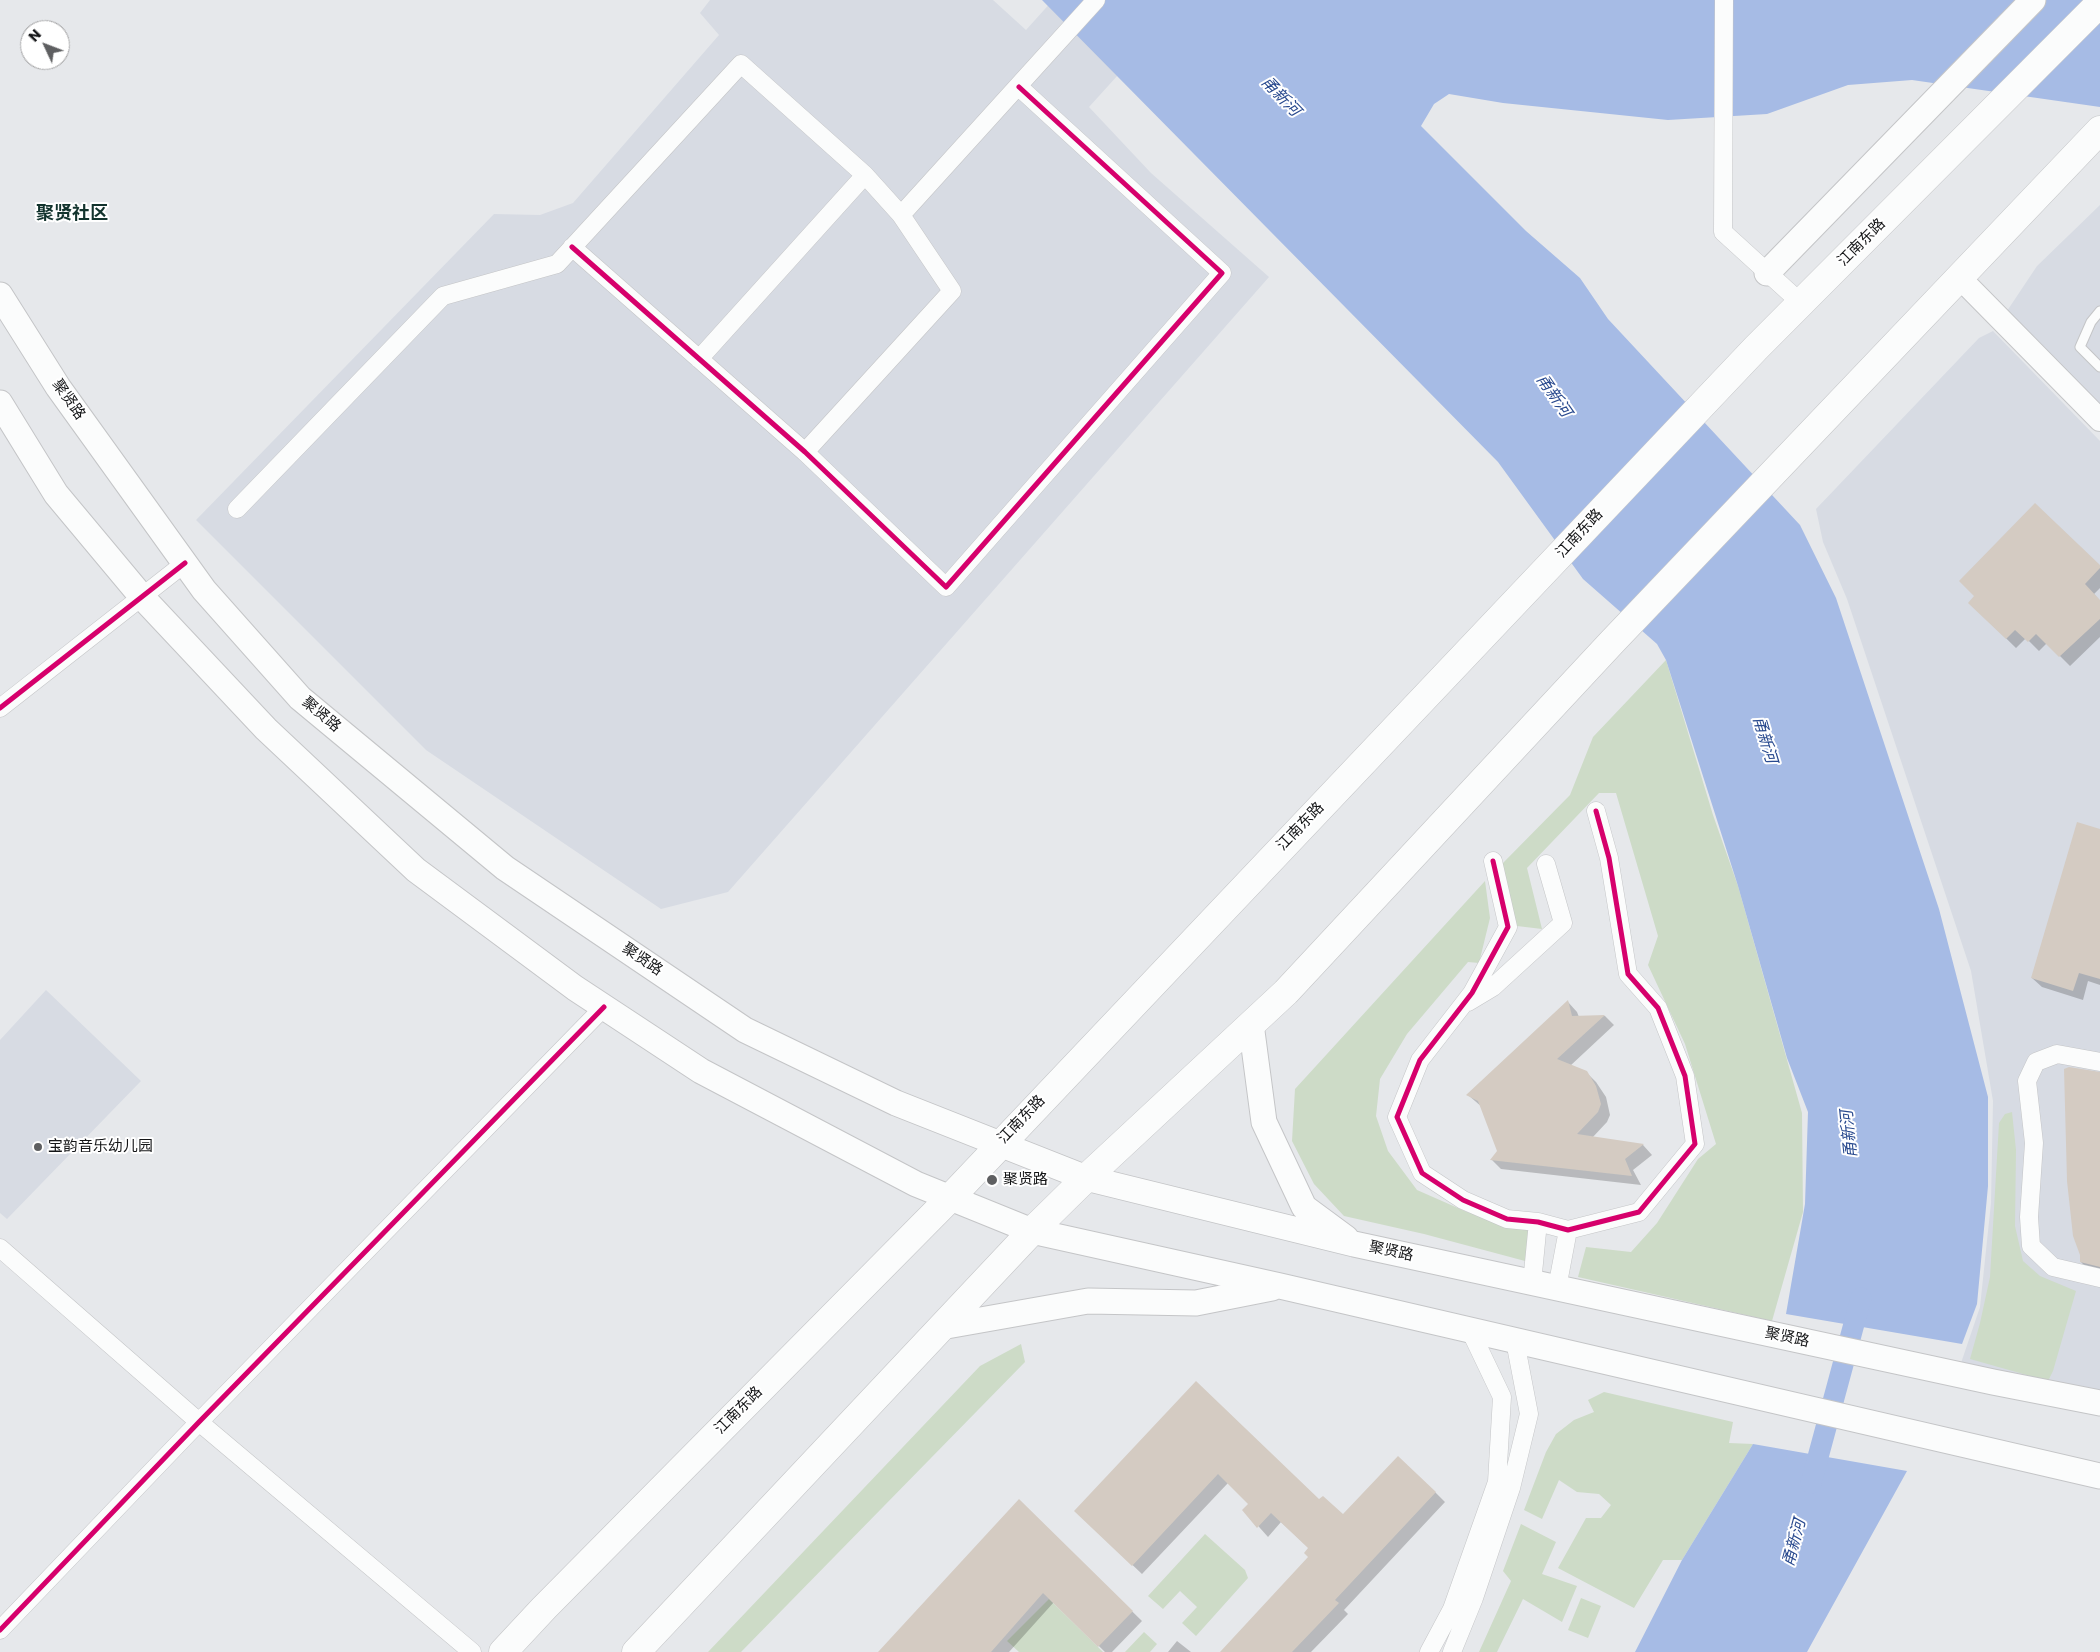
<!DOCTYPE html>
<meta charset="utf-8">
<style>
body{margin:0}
#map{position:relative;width:2100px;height:1652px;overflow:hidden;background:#e6e8eb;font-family:Poppins,sans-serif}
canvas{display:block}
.north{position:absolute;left:20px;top:20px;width:50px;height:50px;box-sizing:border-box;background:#fff;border:1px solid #a1a1a2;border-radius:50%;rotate:313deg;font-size:14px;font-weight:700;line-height:20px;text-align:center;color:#141517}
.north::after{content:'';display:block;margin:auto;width:18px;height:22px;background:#5e5f61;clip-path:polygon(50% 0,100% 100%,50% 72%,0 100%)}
</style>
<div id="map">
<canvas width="2100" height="1652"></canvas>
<div class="north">N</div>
</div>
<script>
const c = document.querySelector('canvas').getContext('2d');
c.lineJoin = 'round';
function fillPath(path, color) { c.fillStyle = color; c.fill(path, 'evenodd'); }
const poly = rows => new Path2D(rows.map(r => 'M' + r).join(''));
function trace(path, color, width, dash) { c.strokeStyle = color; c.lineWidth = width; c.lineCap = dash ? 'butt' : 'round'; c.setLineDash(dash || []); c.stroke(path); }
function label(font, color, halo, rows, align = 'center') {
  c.font = font + ' Poppins,"Noto Sans SC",sans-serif'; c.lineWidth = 4; c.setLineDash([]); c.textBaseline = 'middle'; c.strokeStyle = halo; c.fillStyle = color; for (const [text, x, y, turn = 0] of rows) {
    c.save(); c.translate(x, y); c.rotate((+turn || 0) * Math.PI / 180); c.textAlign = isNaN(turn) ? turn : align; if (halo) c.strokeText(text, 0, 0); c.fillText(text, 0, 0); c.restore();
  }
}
const built = poly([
 [710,0,993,0,1026,30,1053,0,1186,0,1089,107,1151,173,1269,277,728,892,661,909,426,750,196,520,494,214,540,215,573,203,719,35,700,13],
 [2100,205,2100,406,2007,311,2037,266],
 [1993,331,2100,441,2100,1392,1960,1366,1980,1307,1991,1203,1993,1101,1971,971,1847,599,1823,542,1816,509,1979,338],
 [46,990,141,1081,7,1219,0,1213,0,1040]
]);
const green = poly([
 [1666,660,1713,815,1738,886,1802,1113,1803,1212,1772,1321,1578,1277,1586,1247,1631,1252,1657,1223,1698,1159,1716,1144,1685,1044,1648,965,1658,936,1616,793,1599,793,1527,868,1542,929,1517,926,1501,865,1570,795,1593,737],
 [1485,881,1490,918,1479,963,1468,962,1407,1034,1380,1079,1376,1116,1388,1151,1417,1190,1467,1212,1537,1230,1525,1261,1424,1234,1344,1216,1314,1184,1292,1141,1295,1089],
 [2012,1112,2016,1150,2015,1226,2023,1261,2040,1276,2076,1291,2053,1371,2048,1381,1970,1359,1980,1323,1990,1277,1999,1123,2005,1114],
 [1021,1344,1025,1362,741,1652,708,1652,980,1366],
 [1604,1392,1733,1422,1729,1443,1753,1444,1682,1560,1663,1560,1634,1608,1558,1568,1586,1518,1601,1518,1611,1505,1599,1494,1577,1492,1559,1480,1542,1519,1524,1510,1546,1452,1556,1434,1574,1420,1594,1412,1588,1400],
 [1521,1524,1556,1542,1542,1574,1577,1586,1562,1622,1523,1599,1497,1652,1479,1652,1511,1581,1503,1571],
 [1205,1534,1245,1570,1248,1578,1196,1636,1182,1623,1197,1607,1180,1591,1163,1609,1148,1596],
 [1581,1598,1601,1606,1588,1638,1568,1630],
 [1049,1599,1098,1647,1103,1652,1019,1652,1007,1641],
 [1144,1632,1157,1644,1150,1652,1125,1652]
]);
const water = poly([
 [1042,0,2100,0,2100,107,1912,80,1848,85,1767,114,1668,120,1503,103,1449,94,1434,104,1421,126,1526,231,1580,278,1608,319,1800,525,1836,598,1939,909,1988,1097,1988,1186,1977,1304,1962,1344,1786,1314,1805,1204,1808,1112,1787,1058,1738,886,1666,660,1657,644,1583,579,1498,462],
 [1753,1444,1907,1471,1807,1652,1635,1652,1682,1560]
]);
const shadow = poly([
 [2100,567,2100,588,2094,594,2100,601,2100,637,2070,666,2047,643,2039,651,2026,638,2016,648,1970,603],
 [2100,830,2100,985,2088,981,2083,1000,2042,987,2032,978],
 [1568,1002,1577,1012,1579,1017,1605,1016,1614,1025,1570,1066,1586,1072,1596,1082,1606,1097,1610,1115,1607,1122,1592,1138,1643,1145,1652,1155,1633,1170,1641,1185,1501,1169,1492,1160,1499,1151,1482,1107,1468,1095],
 [2100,1073,2100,1274,2091,1272,2081,1262],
 [1196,1383,1319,1501,1343,1516,1435,1492,1445,1502,1344,1610,1348,1614,1311,1652,1221,1652,1310,1557,1310,1549,1281,1522,1268,1537,1244,1510,1249,1504,1228,1483,1142,1574,1085,1520],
 [1019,1501,1142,1621,1112,1652,1105,1652,1054,1602,1009,1652,880,1652],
 [1177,1641,1191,1652,1168,1652]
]);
const canal = poly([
 [1811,1483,1861,1298]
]);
const building = poly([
 [2035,503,2100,565,2100,568,2085,584,2100,600,2100,619,2059,657,2036,634,2028,642,2015,630,2006,639,1968,603,1974,596,1959,581],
 [2077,822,2100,829,2100,979,2079,973,2073,991,2031,978],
 [1568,1000,1572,1016,1605,1015,1557,1059,1587,1071,1596,1086,1601,1104,1598,1112,1577,1134,1644,1144,1625,1159,1632,1176,1490,1160,1497,1151,1478,1101,1466,1095],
 [2069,1067,2100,1072,2100,1267,2080,1262,2080,1255,2073,1236,2067,1181,2064,1069],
 [1196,1381,1319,1499,1323,1496,1343,1514,1398,1456,1436,1492,1335,1600,1339,1603,1292,1652,1220,1652,1308,1557,1304,1553,1308,1548,1271,1513,1257,1528,1242,1510,1248,1504,1218,1474,1132,1566,1074,1511],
 [1019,1499,1133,1611,1098,1647,1043,1593,991,1652,878,1652]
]);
const service = poly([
 [2100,311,2091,322,2080,347,2100,367]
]);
const minor = poly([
 [1724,0,1723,232,1801,303],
 [901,215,1096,0],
 [572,247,805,452,946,587,1222,273,1019,87],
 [805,452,952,291,901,215,865,175],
 [237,509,443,296,557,264,741,64,865,175,699,359],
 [0,708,185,563],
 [1493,861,1508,927,1472,993,1420,1060,1397,1117,1422,1173,1463,1200,1507,1219,1538,1222,1568,1230,1639,1212,1695,1144,1685,1076,1658,1008,1628,974,1609,858,1596,811],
 [1468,1002,1493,987,1563,923,1546,864],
 [2100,1062,2057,1054,2036,1062,2027,1081,2034,1143,2029,1217,2031,1246,2053,1267,2100,1278],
 [0,1248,199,1422,472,1652],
 [1532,1283,1538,1222],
 [1557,1288,1568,1230],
 [0,1630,199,1422,604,1007],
 [1429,1652,1452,1609,1497,1482,1502,1397,1470,1330],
 [1452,1652,1474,1598,1511,1488,1529,1414,1515,1341]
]);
const tertiary = poly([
 [1959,277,2100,420]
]);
const secondary = poly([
 [1767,273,2033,0],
 [0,295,58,387,204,590,300,698,505,868,745,1030,896,1103,1086,1178,1354,1244,1993,1382,2100,1403],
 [0,403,56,494,142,597,266,729,416,870,575,988,701,1071,916,1184,1032,1231,1280,1286,2100,1476],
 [1251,1024,1264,1122,1304,1207,1346,1238],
 [941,1327,1088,1301,1196,1303,1272,1288]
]);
const primary = poly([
 [503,1652,544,1608,951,1197,1756,348,2100,3],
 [636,1652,1032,1231,1086,1178,1286,992,1612,642,2100,130]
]);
const cycleway = poly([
 [572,247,805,452,946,587,1222,273,1019,87],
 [0,708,185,563],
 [1493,861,1508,927,1472,993,1420,1060,1397,1117,1422,1173,1463,1200,1507,1219,1538,1222,1568,1230,1639,1212,1695,1144,1685,1076,1658,1008,1628,974,1609,858,1596,811],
 [0,1630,199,1422,604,1007]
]);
const markers = [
 [38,1147,5,"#5e5f61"],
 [992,1180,6,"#5e5f61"]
];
const streetNames = [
 ["江南东路",1862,243,-45],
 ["聚贤路",68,400,55],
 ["江南东路",1580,534,-47],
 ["聚贤路",321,715,40],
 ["江南东路",1301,827,-46],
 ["聚贤路",642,960,34],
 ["江南东路",1022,1120,-46],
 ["聚贤路",1391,1252,12],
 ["聚贤路",1787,1338,12],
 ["江南东路",739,1411,-45]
];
const poiNames = [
 ["宝韵音乐幼儿园",48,1147],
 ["聚贤路",1003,1180]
];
const waterNames = [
 ["甬新河",1280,97,46],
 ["甬新河",1553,396,55],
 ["甬新河",1764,740,73],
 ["甬新河",1850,1134,-96],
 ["甬新河",1795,1543,-75]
];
const quarterNames = [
 ["聚贤社区",72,214]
];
fillPath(built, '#d7dbe3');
fillPath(green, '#cddbc7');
fillPath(water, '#a6bbe5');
fillPath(shadow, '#0003');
trace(canal, '#a6bbe5', 21);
fillPath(building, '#d4cbc2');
trace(service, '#c4c5c7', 11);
trace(minor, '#c4c5c7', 19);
trace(tertiary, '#c4c5c7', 24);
trace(secondary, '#c4c5c7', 27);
trace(primary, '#c4c5c7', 29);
trace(service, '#fbfcfc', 9);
trace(minor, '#fbfcfc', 18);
trace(tertiary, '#fbfcfc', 22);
trace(secondary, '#fbfcfc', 25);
trace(primary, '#fbfcfc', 28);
trace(cycleway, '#d6006c', 5);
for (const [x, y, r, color] of markers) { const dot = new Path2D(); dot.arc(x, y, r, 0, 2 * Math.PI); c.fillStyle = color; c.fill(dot); trace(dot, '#fff', 2); }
label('15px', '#141517', '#fff', streetNames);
label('15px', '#141517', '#fff', poiNames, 'left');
label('italic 16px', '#28498e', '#fff', waterNames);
label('bold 18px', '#12332d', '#fff', quarterNames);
</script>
